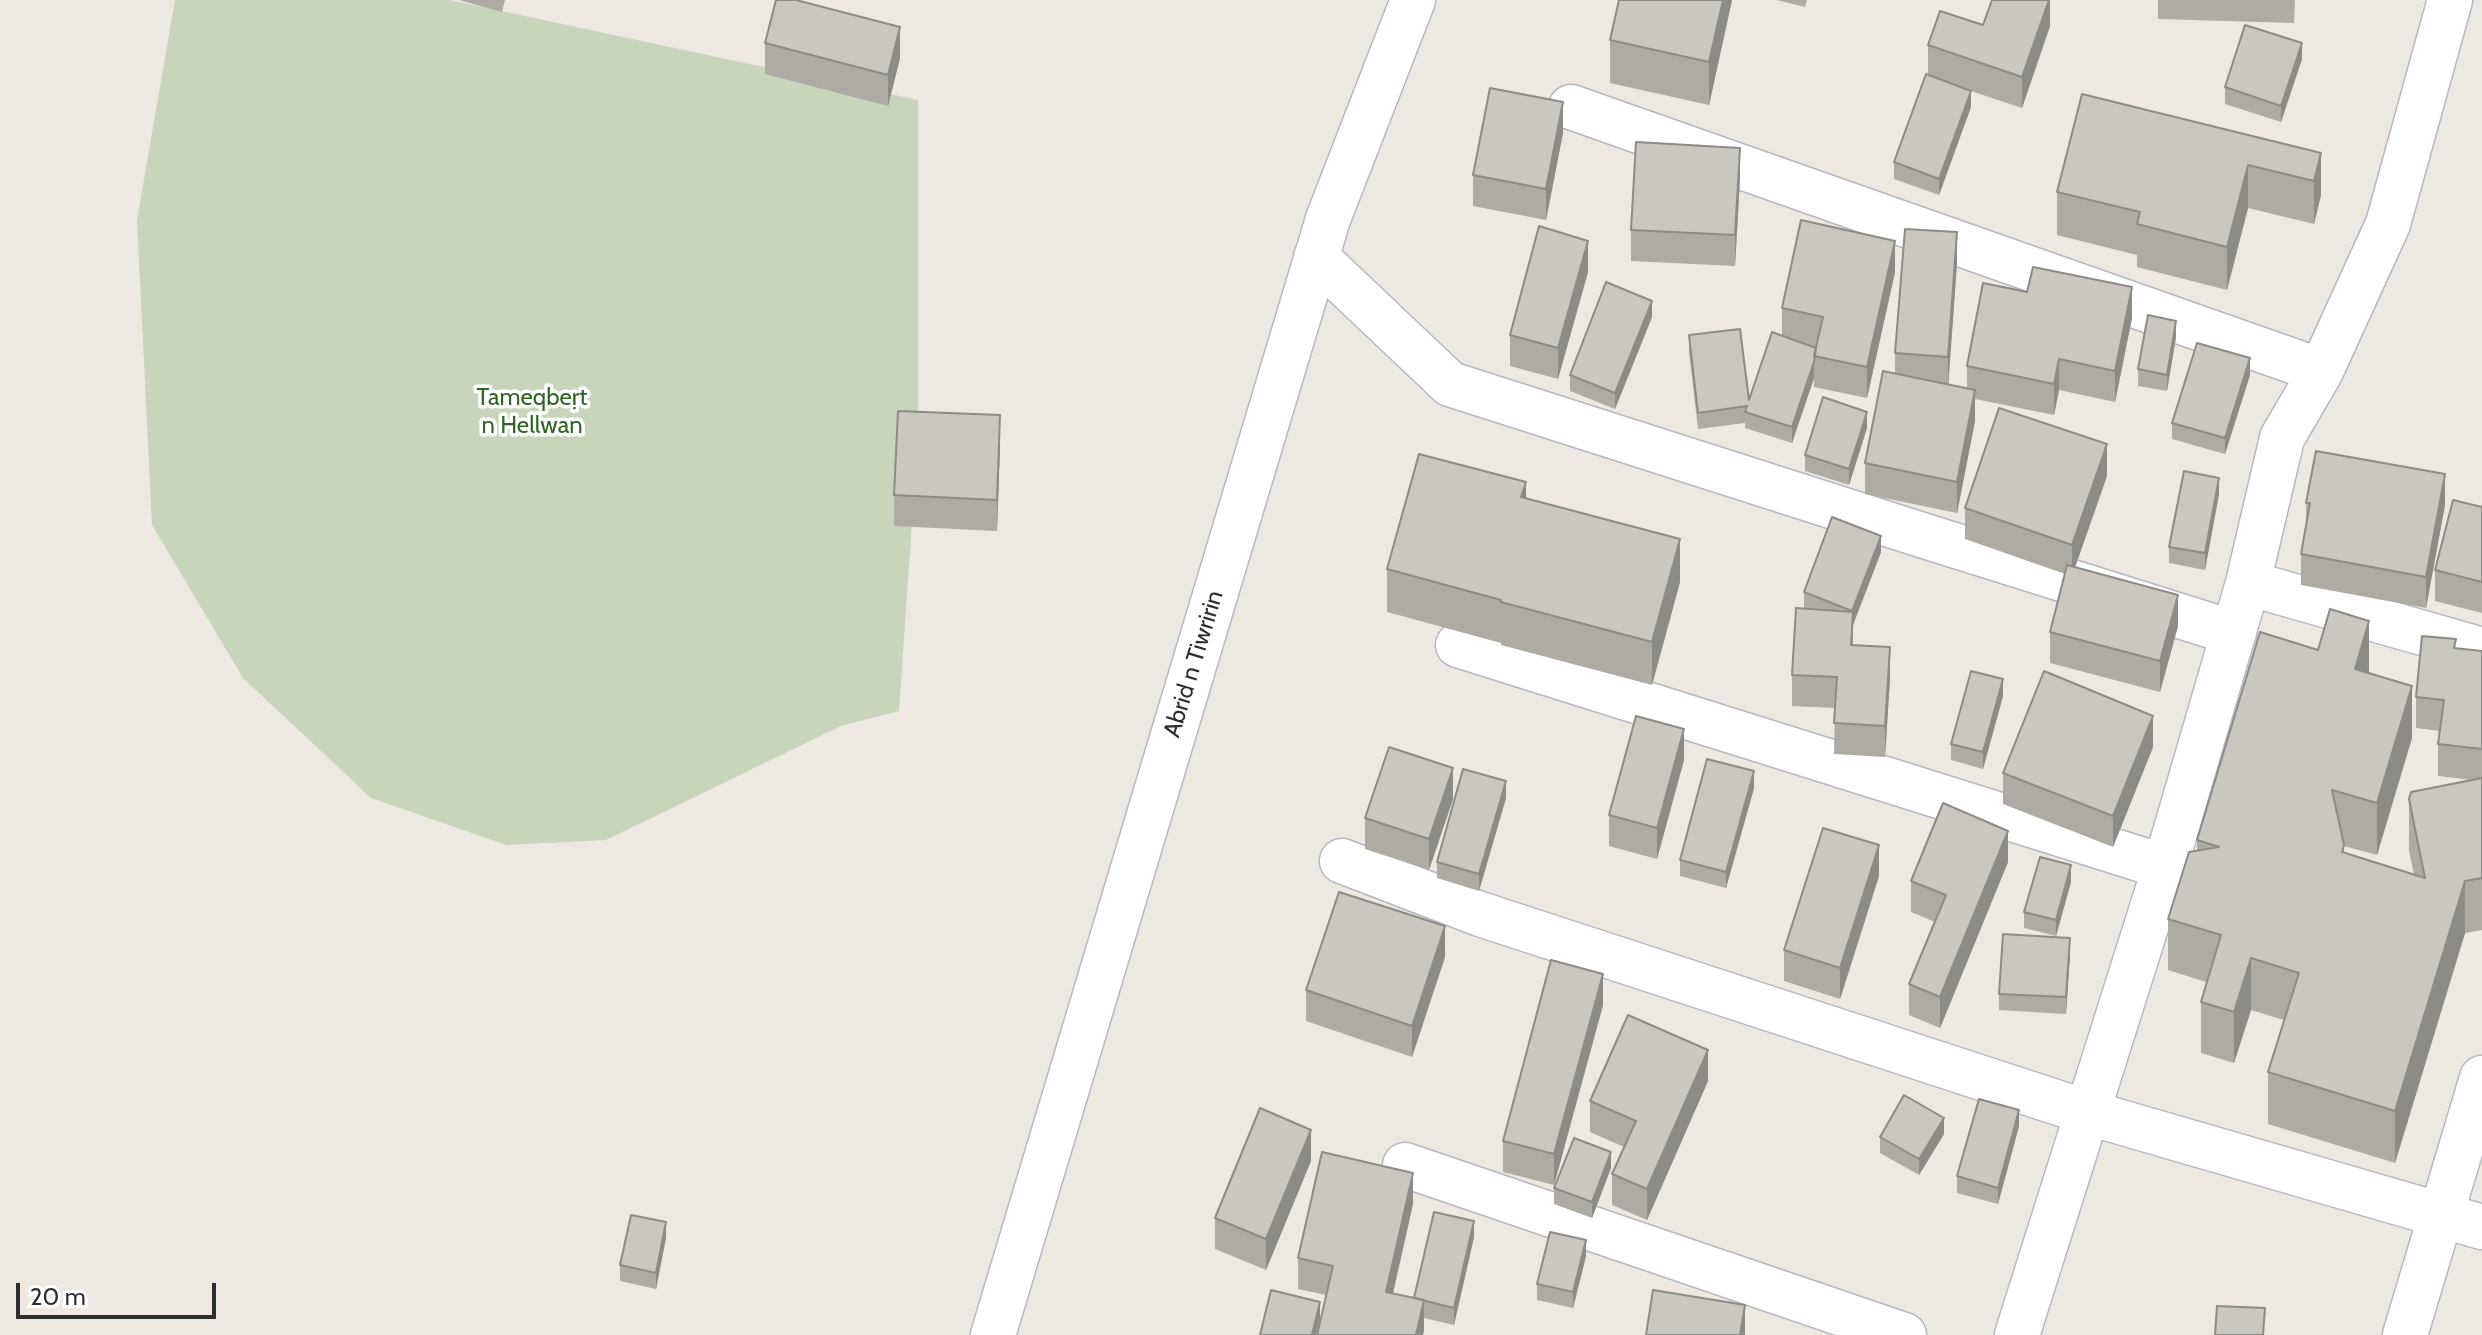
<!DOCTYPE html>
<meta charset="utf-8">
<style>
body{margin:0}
#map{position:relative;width:2482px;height:1335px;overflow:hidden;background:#ede9e2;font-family:Cabin,sans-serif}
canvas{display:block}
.scale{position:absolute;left:16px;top:1283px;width:200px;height:36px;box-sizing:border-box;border:4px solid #2e2e2e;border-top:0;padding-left:10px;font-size:24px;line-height:28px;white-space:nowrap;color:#2e2e2e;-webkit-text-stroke:6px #fff;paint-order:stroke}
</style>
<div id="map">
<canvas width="2482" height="1335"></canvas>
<div class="scale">20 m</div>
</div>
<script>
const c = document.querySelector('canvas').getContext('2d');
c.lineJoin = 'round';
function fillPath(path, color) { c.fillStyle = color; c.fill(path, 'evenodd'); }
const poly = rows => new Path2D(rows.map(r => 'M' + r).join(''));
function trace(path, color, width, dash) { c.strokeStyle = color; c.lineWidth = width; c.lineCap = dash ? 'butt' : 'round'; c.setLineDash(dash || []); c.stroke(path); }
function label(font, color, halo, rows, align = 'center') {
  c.font = font + ' Cabin,sans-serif'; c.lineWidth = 7; c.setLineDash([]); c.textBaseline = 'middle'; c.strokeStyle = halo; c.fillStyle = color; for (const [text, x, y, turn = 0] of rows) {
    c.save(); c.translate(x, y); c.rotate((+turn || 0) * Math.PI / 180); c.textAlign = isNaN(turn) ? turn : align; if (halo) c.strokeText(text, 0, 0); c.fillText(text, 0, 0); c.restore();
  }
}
const cemetery = poly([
 [175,0,450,0,918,100,918,435,899,711,841,726,606,840,506,845,371,798,243,678,152,525,137,220]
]);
const minor = poly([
 [1571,107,2321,371],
 [1316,257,1450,384,1928,537,2234,633],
 [2248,583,2482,650],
 [1458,645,2165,867],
 [1342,861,1480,914,2086,1112,2482,1227],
 [1405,1165,1904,1335],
 [993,1335,1328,219,1413,0],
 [2017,1335,2165,867,2248,583,2282,438,2321,371,2388,224,2450,0],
 [2405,1335,2482,1078]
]);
const wall = poly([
 [459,0,505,0,502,12],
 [1619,0,1732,0,1709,105,1610,83,1610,40],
 [1777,0,1807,0,1805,7],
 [2050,0,2050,26,2022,108,1971,91,1971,107,1939,195,1894,179,1894,162,1928,75,1928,45],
 [2158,0,2295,0,2294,23,2158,19],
 [765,43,900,58,888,106,765,74],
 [2302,59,2281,122,2225,104,2225,87],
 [1563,133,1546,220,1473,206,1473,175],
 [2321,153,2321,195,2314,224,2248,208,2227,290,2137,267,2137,255,2057,235,2057,192],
 [1740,179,1735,266,1631,261,1631,230],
 [1957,263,1948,385,1967,389,1967,366,2132,318,2115,402,2059,390,2054,415,1975,399,1975,421,1957,513,1865,494,1865,463,1895,374,1895,353],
 [1588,272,1558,379,1510,366,1510,335],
 [1895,272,1867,398,1814,387,1814,378,1792,443,1745,428,1745,423,1698,429,1689,352,1689,335,1749,400,1782,336,1782,308],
 [1652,317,1615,409,1570,391,1570,375],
 [2176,337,2167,391,2138,386,2138,369],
 [2250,375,2225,454,2172,439,2172,423],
 [1867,428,1849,485,1805,471,1805,455],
 [1000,446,997,531,894,526,894,495],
 [2107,476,2075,567,2178,626,2160,692,2050,663,2050,632,2065,574,1965,539,1965,508],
 [2219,494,2205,570,2169,563,2169,547],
 [1526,498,1680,582,1652,685,1501,645,1501,643,1387,612,1387,569],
 [2306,503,2445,505,2426,608,2301,585,2301,554,2306,526],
 [2482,504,2482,613,2435,601,2435,570,2481,507],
 [1881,552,1853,625,1853,645,1890,678,1885,757,1834,754,1835,708,1792,706,1792,675,1804,608,1804,592],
 [2456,648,2482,651,2482,930,2465,933,2395,1163,2268,1124,2268,1072,2284,1020,2251,1010,2234,1063,2201,1053,2201,1002,2206,982,2168,970,2168,919,2197,851,2197,840,2369,674,2412,738,2377,855,2344,846,2344,853,2414,874,2409,851,2409,799,2473,780,2438,776,2438,744,2440,731,2416,728,2416,697],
 [2003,696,1983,769,1951,760,1951,744],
 [2153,747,2113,847,2003,804,2003,773],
 [1684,760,1657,859,1609,846,1609,815],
 [1754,788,1726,888,1680,876,1680,860],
 [1506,798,1479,891,1437,878,1437,862],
 [1453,799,1429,870,1365,849,1365,818],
 [2008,862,1940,1028,1909,1015,1909,984,1935,922,1911,912,1911,881],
 [1879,876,1840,999,1784,981,1784,950],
 [2071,882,2056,936,2024,928,2024,912],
 [2070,955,2066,1014,1999,1010,1999,994],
 [1445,957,1412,1057,1306,1021,1306,990],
 [1603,1005,1554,1185,1503,1172,1503,1141],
 [1708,1081,1647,1220,1612,1205,1612,1174,1624,1147,1590,1132,1590,1101],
 [2019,1126,1998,1204,1957,1193,1957,1176],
 [1944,1134,1919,1175,1880,1153,1880,1137],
 [1311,1161,1266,1270,1215,1249,1215,1218],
 [1611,1168,1592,1218,1554,1204,1554,1188],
 [1413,1204,1393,1294,1414,1298,1474,1237,1454,1325,1424,1318,1424,1331,1326,1295,1298,1289,1298,1258],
 [666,1238,656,1289,620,1281,620,1265],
 [1586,1256,1573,1308,1537,1300,1537,1284]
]);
const shadedWall = poly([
 [1723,0,1732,0,1709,105,1709,62],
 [2049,0,2050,0,2050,26,2022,108,2022,77],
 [900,27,900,58,888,106,888,75],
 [2302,43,2302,59,2281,122,2281,106],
 [1971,91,1971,107,1939,195,1939,179],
 [1563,102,1563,133,1546,220,1546,189],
 [1740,148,1740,179,1735,266,1735,235],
 [2321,153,2321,195,2314,224,2314,181],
 [2248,165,2248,208,2227,290,2227,247],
 [1957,232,1957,263,1948,388,1948,357],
 [1588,241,1588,272,1558,379,1558,348],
 [1895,241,1895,272,1867,398,1867,367],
 [2132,287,2132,318,2115,402,2115,371],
 [1652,301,1652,317,1615,409,1615,393],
 [2176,321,2176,337,2167,391,2167,375],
 [2250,358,2250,375,2225,454,2225,438],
 [2059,359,2059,390,2054,415,2054,384],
 [1814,362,1814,378,1792,443,1792,427],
 [1975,390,1975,421,1957,513,1957,482],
 [1867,412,1867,428,1849,485,1849,469],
 [1000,415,1000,446,997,531,997,500],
 [2107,444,2107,476,2072,576,2072,545],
 [2445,474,2445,505,2426,608,2426,577],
 [2219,478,2219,494,2205,570,2205,553],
 [1526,482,1526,525,1521,497],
 [1881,536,1881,552,1853,625,1851,676,1852,611],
 [1680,539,1680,582,1652,685,1652,642],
 [2178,595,2178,626,2160,692,2160,661],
 [2369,621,2369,673,2355,721,2355,669],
 [1890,647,1890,678,1885,757,1885,726],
 [2003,679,2003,696,1983,769,1983,752],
 [2412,686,2412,738,2377,855,2377,803],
 [2153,716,2153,747,2113,847,2113,816],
 [1684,729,1684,760,1657,859,1657,828],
 [1453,768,1453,799,1429,870,1429,839],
 [1754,771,1754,788,1726,888,1726,872],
 [1506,781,1506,798,1479,891,1479,874],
 [2008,831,2008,862,1940,1028,1940,997],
 [1879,845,1879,876,1840,999,1840,968],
 [2071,865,2071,882,2056,936,2056,920],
 [2465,881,2465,933,2395,1163,2395,1111],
 [1445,926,1445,957,1412,1057,1412,1026],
 [2070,938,2070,955,2066,1014,2066,997],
 [2251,958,2251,1010,2234,1063,2234,1012],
 [1603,974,1603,1005,1554,1185,1554,1154],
 [1708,1050,1708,1081,1647,1220,1647,1189],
 [2019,1110,2019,1126,1998,1204,1998,1188],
 [1944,1118,1944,1134,1919,1175,1919,1159],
 [1311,1130,1311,1161,1266,1270,1266,1239],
 [1611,1152,1611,1168,1592,1218,1592,1202],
 [1413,1173,1413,1204,1386,1323,1386,1292],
 [1474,1221,1474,1237,1454,1325,1454,1308],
 [666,1222,666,1238,656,1289,656,1273],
 [1586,1240,1586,1256,1573,1308,1573,1292],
 [1424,1300,1424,1331,1423,1335,1416,1335],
 [1320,1302,1320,1318,1316,1335,1312,1335],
 [1745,1305,1745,1335,1740,1335]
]);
const building = poly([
 [776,0,796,0,900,27,888,75,765,43,776,0],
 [1619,0,1723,0,1709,62,1610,40,1619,0],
 [1992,0,2049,0,2022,77,1928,45,1940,11,1983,25,1992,0],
 [2245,25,2302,43,2281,106,2225,87,2245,25],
 [1926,74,1971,91,1939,179,1894,162,1926,74],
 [1490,88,1563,102,1546,189,1473,175,1490,88],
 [2082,94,2321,153,2314,181,2248,165,2227,247,2137,224,2140,212,2057,192,2082,94],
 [1636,142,1740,148,1735,235,1631,230,1636,142],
 [1801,220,1895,241,1867,367,1814,356,1823,317,1782,308,1801,220],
 [1539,226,1588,241,1558,348,1510,335,1539,226],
 [1905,229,1957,232,1948,357,1895,353,1905,229],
 [2033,267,2132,287,2115,371,2059,359,2054,384,1967,366,1983,283,2027,292,2033,267],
 [1606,282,1652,301,1615,393,1570,375,1606,282],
 [2148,315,2176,321,2167,375,2138,369,2148,315],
 [1740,329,1749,400,1772,332,1816,348,1814,362,1792,427,1745,412,1747,406,1698,413,1689,335,1740,329],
 [2197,343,2250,358,2225,438,2172,423,2197,343],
 [1883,371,1975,390,1957,482,1865,463,1883,371],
 [1823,397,1867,412,1849,469,1805,455,1823,397],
 [1999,408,2107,444,2072,545,1965,508,1999,408],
 [898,411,1000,415,997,500,894,495,898,411],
 [2316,451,2445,474,2426,577,2301,554,2310,503,2306,503,2316,451],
 [1419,454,1526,482,1521,497,1680,539,1652,642,1501,602,1501,600,1387,569,1419,454],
 [2184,471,2219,478,2205,553,2169,547,2184,471],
 [2453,500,2482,507,2482,582,2435,570,2453,500],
 [1832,517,1881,536,1852,611,1804,592,1832,517],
 [2067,565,2178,595,2160,661,2050,632,2067,565],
 [1796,608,1853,612,1851,645,1890,647,1885,726,1834,723,1837,677,1792,675,1796,608],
 [2330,609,2369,621,2355,669,2412,686,2377,803,2332,790,2344,845,2342,852,2425,878,2409,799,2411,792,2482,778,2482,878,2465,881,2395,1111,2268,1072,2299,973,2251,958,2234,1012,2201,1002,2221,935,2168,919,2189,852,2219,847,2197,840,2260,632,2318,650,2330,609],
 [2422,636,2456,639,2454,648,2482,651,2482,749,2438,744,2444,700,2416,697,2422,636],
 [1971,671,2003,679,1983,752,1951,744,1971,671],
 [2044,671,2153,716,2113,816,2003,773,2044,671],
 [1636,716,1684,729,1657,828,1609,815,1636,716],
 [1389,747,1453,768,1429,839,1365,818,1389,747],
 [1707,759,1754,771,1726,872,1680,860,1707,759],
 [1463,769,1506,781,1479,874,1437,862,1463,769],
 [1943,803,2008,831,1940,997,1909,984,1946,895,1911,881,1943,803],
 [1823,828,1879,845,1840,968,1784,950,1823,828],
 [2040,857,2071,865,2056,920,2024,912,2040,857],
 [1339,892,1445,926,1412,1026,1306,990,1339,892],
 [2003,934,2070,938,2066,997,1999,994,2003,934],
 [1551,960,1603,974,1554,1154,1503,1141,1551,960],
 [1628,1015,1708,1050,1647,1189,1612,1174,1636,1121,1590,1101,1628,1015],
 [1904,1095,1944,1118,1919,1159,1880,1137,1904,1095],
 [1979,1099,2019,1110,1998,1188,1957,1176,1979,1099],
 [1260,1108,1311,1130,1266,1239,1215,1218,1260,1108],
 [1574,1138,1611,1152,1592,1202,1554,1188,1574,1138],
 [1322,1152,1413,1173,1386,1292,1424,1300,1416,1335,1317,1335,1333,1266,1298,1258,1322,1152],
 [1434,1212,1474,1221,1454,1308,1414,1298,1434,1212],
 [631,1215,666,1222,656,1273,620,1265,631,1215],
 [1550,1232,1586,1240,1573,1292,1537,1284,1550,1232],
 [1271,1290,1320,1302,1312,1335,1260,1335,1271,1290],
 [1653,1290,1745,1305,1740,1335,1646,1335,1653,1290],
 [2217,1306,2265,1308,2263,1335,2215,1335,2217,1306]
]);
const parkNames = [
 ["Tameqbeṛt",532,398],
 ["n Hellwan",532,426]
];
const streetNames = [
 ["Abrid n Tiwririn",1194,664,-73]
];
fillPath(cemetery, '#c8d5bb');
trace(minor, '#b6b8c0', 47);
trace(minor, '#fff', 44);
fillPath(wall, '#aeaba5');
fillPath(shadedWall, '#8d8b86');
fillPath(building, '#cac7c0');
trace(building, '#8d8b86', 2);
label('24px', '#316524', '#fff', parkNames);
label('24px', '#2e2e2e', '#fff', streetNames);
</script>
